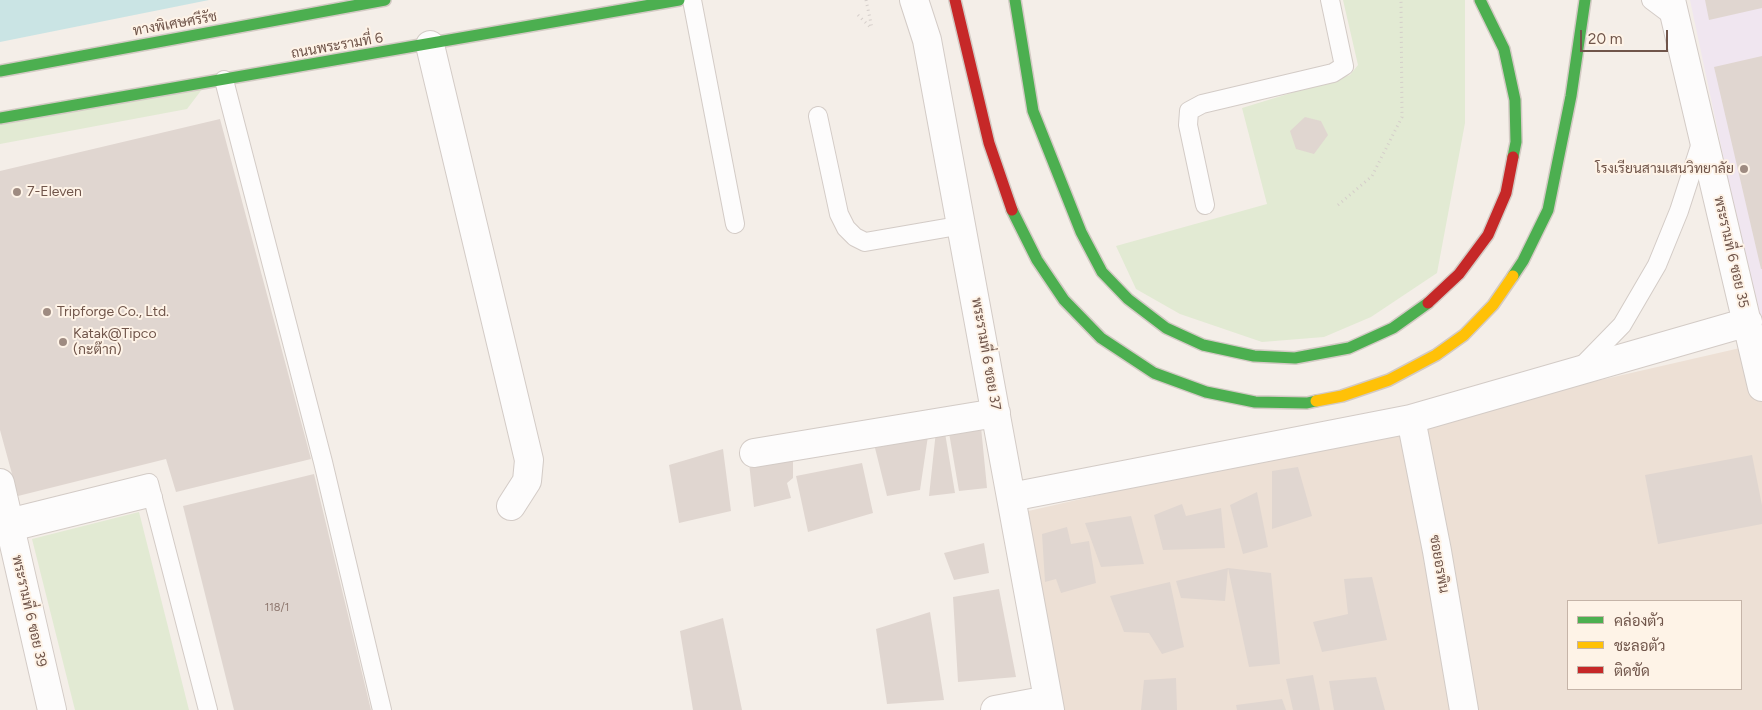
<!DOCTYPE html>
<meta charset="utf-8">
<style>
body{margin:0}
#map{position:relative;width:1762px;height:710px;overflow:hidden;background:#f4eee8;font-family:Figtree,Sarabun,sans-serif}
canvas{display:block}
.legend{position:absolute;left:1567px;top:600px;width:175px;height:90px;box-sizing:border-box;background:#fef3e7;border:1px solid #c5b4a8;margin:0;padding:6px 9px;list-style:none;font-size:15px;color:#70554a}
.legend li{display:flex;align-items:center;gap:10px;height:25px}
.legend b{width:25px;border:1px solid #c5b4a8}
.scale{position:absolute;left:1580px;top:30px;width:88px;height:22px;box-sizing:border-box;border:2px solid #70554a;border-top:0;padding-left:6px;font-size:15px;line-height:18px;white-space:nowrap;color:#70554a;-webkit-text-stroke:4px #fef3e7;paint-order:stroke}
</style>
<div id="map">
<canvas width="1762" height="710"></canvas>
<ul class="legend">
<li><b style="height:6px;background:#4caf50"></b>คล่องตัว</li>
<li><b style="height:6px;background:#ffc107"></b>ชะลอตัว</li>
<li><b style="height:6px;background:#c62828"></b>ติดขัด</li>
</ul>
<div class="scale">20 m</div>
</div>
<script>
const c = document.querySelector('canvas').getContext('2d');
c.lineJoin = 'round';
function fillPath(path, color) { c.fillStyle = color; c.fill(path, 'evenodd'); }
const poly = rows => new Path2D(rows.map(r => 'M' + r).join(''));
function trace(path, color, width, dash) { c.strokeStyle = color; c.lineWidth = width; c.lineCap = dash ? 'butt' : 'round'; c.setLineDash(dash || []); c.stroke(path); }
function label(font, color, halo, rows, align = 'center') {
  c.font = font + ' Figtree,Sarabun,sans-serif'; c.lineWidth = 4; c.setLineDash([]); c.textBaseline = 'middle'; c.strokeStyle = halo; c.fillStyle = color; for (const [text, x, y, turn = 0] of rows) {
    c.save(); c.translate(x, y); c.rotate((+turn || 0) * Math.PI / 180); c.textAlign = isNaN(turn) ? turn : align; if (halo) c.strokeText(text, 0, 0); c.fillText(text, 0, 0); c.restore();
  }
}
const residential = poly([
 [1762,343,1762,710,1061,710,1024,512],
 [1568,601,1741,601,1741,689,1568,689]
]);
const education = poly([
 [1690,0,1762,0,1762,339]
]);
const green = poly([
 [1343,0,1465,0,1465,123,1437,273,1371,317,1324,337,1262,342,1180,314,1136,289,1116,246,1267,204,1242,108,1350,75,1358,65],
 [203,88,187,109,0,144,0,125],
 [139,512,189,710,75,710,32,539]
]);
const water = poly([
 [0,0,209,0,0,42]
]);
const building = poly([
 [1705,0,1762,0,1762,8,1709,20],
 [1762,56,1762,269,1761,269,1714,67],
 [1305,117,1321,121,1328,135,1314,154,1296,149,1290,131],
 [220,119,311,459,176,492,166,459,18,496,0,430,0,171],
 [948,427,981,427,987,488,959,491],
 [936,431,945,433,955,493,929,496],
 [928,436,920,490,887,496,875,448],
 [723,449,731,511,679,523,669,465],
 [1752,455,1762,505,1762,524,1658,544,1645,475],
 [793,456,793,478,787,483,791,498,754,507,749,463],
 [862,463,873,513,808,532,796,476],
 [1298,467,1312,516,1272,529,1272,471],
 [314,474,371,710,234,710,183,506],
 [1257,492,1268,547,1243,554,1230,505],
 [1182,504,1186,516,1221,508,1225,548,1163,550,1154,515],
 [1131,516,1144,564,1101,567,1085,523],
 [1067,527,1071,544,1089,541,1096,583,1061,593,1056,579,1045,582,1042,534],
 [984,543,989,573,954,580,944,553],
 [1228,568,1225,601,1181,598,1176,581],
 [1228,568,1271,573,1280,664,1249,667],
 [1372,577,1387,640,1322,652,1313,622,1348,614,1344,579],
 [1170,582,1184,647,1162,654,1149,633,1124,632,1110,596],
 [999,589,1016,677,958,682,953,597],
 [930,612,944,700,887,704,876,629],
 [723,618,742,710,693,710,680,631],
 [1313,675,1320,710,1293,710,1286,679],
 [1376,677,1385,710,1334,710,1329,681],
 [1176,678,1177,710,1141,710,1144,680],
 [1282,699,1286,710,1237,710,1236,705]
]);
const path = poly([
 [866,0,872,28],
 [858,15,871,28],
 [1338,205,1372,176,1402,117,1401,0]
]);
const lane = poly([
 [692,0,735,224],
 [1651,0,1675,18],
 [224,80,323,462,382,710],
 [818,116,839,214,846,228,855,237,865,242,963,225],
 [1205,205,1188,125,1189,111,1202,104,1333,73,1344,66,1330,0],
 [1581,367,1622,325,1657,265,1679,211,1702,140],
 [8,518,149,483,208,710],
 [11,532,153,497]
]);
const street = poly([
 [914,0,927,40,1050,710],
 [1671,0,1762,387],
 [430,45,529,460,527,481,511,506],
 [1411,419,1437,551,1464,710],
 [754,453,996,413],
 [0,483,52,710],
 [1011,497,1411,419,1748,322],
 [995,710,1048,700]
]);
const fast = poly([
 [1015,0,1033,111,1081,232,1102,272,1128,299,1166,328,1203,345,1254,356,1295,358,1349,348,1393,328,1428,303],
 [1480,0,1504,49,1515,100,1516,142,1513,157],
 [0,71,385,0],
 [0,118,679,0],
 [1012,210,1037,260,1064,300,1101,338,1154,373,1206,392,1255,402,1307,403,1316,401],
 [1513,276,1523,261,1548,210,1571,96,1585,0]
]);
const slow = poly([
 [1316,401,1342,396,1389,380,1436,355,1464,335,1493,305,1513,276]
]);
const jam = poly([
 [955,0,989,143,1012,210],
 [1428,303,1459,274,1488,235,1506,193,1513,157]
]);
const markers = [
 [1744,169,5,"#9e8b81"],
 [17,192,5,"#9e8b81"],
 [47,312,5,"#9e8b81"],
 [63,342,5,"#9e8b81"]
];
const numberNames = [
 ["118/1",277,608]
];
const streetNames = [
 ["ทางพิเศษศรีรัช",175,24,-10],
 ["ถนนพระรามที่ 6",337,46,-10],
 ["พระรามที่ 6 ซอย 35",1731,252,77],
 ["พระรามที่ 6 ซอย 37",986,354,80],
 ["ซอยอรพิน",1439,564,80],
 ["พระรามที่ 6 ซอย 39",29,611,77]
];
const poiNames = [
 ["โรงเรียนสามเสนวิทยาลัย",1734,169,"right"],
 ["7-Eleven",27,192],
 ["Tripforge Co., Ltd.",57,312],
 ["Katak@Tipco",73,334],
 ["(กะต๊าก)",73,350]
];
fillPath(residential, '#ede0d5');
fillPath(education, '#f0e6f0');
fillPath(green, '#e2ead3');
fillPath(water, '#cae4e4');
fillPath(building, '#e0d6d0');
trace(lane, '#d3cbc6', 20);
trace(street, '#d3cbc6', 30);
trace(fast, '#d3cac4', 14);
trace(slow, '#d3cac4', 14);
trace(jam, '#d3cac4', 14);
trace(path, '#d5ceca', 3, [1, 4]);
trace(lane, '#fdfcfc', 18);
trace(street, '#fdfcfc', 28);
trace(fast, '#4caf50', 11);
trace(slow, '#ffc107', 11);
trace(jam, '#c62828', 11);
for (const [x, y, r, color] of markers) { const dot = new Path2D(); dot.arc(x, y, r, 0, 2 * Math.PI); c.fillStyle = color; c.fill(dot); trace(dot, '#fef3e7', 2); }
label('11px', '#8e776e', null, numberNames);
label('14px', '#70554a', '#fef3e7', streetNames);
label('14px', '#70554a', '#fef3e7', poiNames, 'left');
</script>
